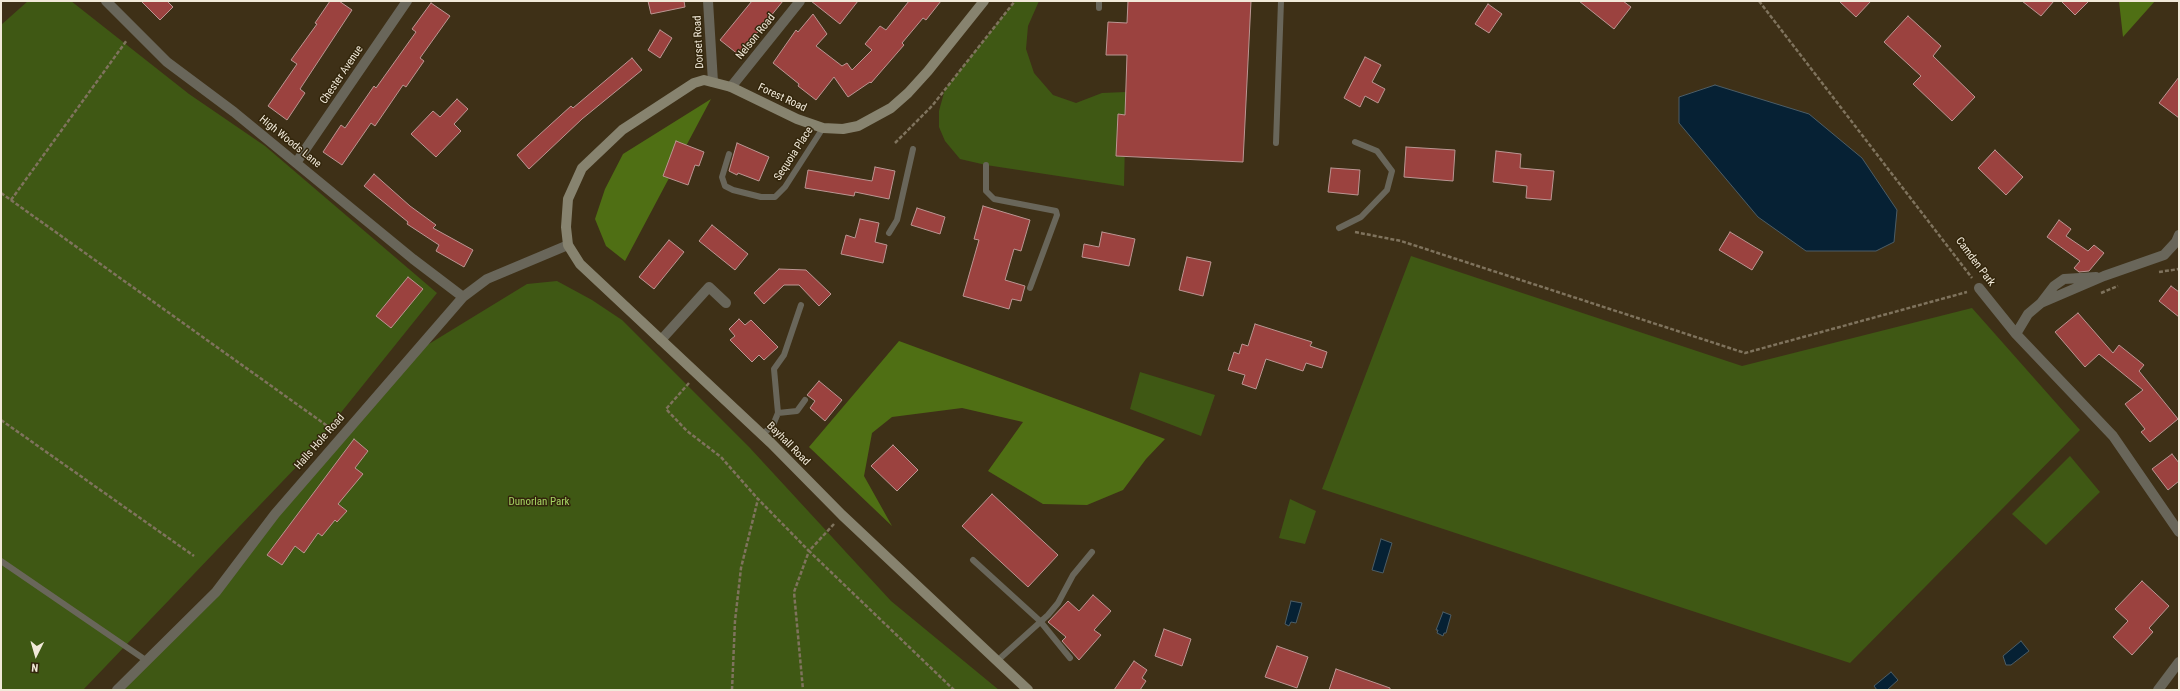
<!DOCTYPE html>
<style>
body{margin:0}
#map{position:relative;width:2180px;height:691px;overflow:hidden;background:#3e3017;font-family:"Roboto Condensed",sans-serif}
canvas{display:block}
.frame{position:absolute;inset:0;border:2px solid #f1e9d9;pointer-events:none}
.north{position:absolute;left:16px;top:635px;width:40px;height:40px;-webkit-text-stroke:3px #33260c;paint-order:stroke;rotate:185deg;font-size:11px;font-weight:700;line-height:16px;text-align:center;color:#f1e9d9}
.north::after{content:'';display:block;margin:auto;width:14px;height:18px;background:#f1e9d9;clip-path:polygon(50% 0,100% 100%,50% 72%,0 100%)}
</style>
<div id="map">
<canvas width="2180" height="691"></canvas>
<div class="frame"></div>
<div class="north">N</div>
</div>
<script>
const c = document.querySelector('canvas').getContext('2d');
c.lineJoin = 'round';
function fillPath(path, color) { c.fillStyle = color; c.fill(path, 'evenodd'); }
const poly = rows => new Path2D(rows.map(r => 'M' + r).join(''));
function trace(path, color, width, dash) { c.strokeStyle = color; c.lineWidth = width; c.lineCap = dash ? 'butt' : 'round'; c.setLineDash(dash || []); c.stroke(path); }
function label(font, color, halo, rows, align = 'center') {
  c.font = font + ' "Roboto Condensed",sans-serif'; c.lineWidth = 3; c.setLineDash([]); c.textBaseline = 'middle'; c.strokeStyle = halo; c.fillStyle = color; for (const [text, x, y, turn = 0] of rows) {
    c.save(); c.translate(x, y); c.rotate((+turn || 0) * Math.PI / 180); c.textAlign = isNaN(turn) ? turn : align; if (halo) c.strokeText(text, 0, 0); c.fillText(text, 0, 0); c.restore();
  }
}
const green = poly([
 [28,1,71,1,189,94,265,146,437,293,302,461,83,690,1,690,1,25],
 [1015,1,1039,1,1028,26,1026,49,1034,73,1053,95,1076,103,1102,93,1126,92,1124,186,986,165,960,159,945,141,939,127,939,111,945,89],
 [1411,256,1742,366,1972,308,2080,430,1850,663,1322,489],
 [557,281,592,300,622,320,750,448,891,601,999,690,124,690,424,347,527,284],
 [1140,372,1215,395,1201,436,1130,409],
 [2070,456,2100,492,2046,545,2012,514],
 [1290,499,1316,511,1305,544,1279,538]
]);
const forest = poly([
 [2119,1,2155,1,2123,37],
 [711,99,625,261,606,246,595,219,605,189,623,154],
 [899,341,1165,439,1146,459,1123,490,1087,505,1043,504,988,471,1023,422,962,408,892,417,872,433,864,476,892,526,809,447]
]);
const water = poly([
 [1715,85,1809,114,1862,158,1897,210,1894,242,1876,251,1806,251,1758,217,1679,123,1679,97,1715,85],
 [1381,539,1392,543,1383,573,1372,570,1381,539],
 [1291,601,1302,603,1296,623,1291,622,1289,626,1285,624,1291,601],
 [1443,612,1451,615,1446,633,1444,633,1443,636,1437,633,1438,630,1436,630,1443,612],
 [2021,641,2029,651,2011,665,2006,665,2003,656,2021,641],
 [1891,672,1898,680,1887,690,1877,690,1874,686,1891,672]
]);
const building = poly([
 [141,1,167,1,173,7,160,20,141,1],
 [330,1,339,1,352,10,300,89,305,93,287,120,268,106,297,64,291,60,317,24,315,23,330,1],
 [648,1,684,1,685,7,651,14,648,1],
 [752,1,783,1,739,55,720,40,752,1],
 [811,1,858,1,840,24,811,1],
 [909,1,941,1,926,20,923,18,902,43,904,45,871,83,870,82,848,97,834,77,816,100,798,86,799,84,773,63,796,30,798,32,813,14,827,34,816,46,842,66,847,63,852,70,872,50,865,44,880,26,886,30,909,1],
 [1128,1,1251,1,1243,162,1116,156,1118,114,1125,115,1127,55,1106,55,1108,22,1127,23,1128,1],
 [1579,1,1623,1,1631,7,1614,29,1579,1],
 [1839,1,1871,1,1856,17,1839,1],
 [2022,1,2054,1,2041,16,2022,1],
 [2061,1,2089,1,2075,15,2061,1],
 [431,3,450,16,420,58,424,61,406,87,403,85,375,126,371,123,342,165,323,152,341,125,345,128,374,86,376,88,416,32,412,29,431,3],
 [1488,4,1502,14,1489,33,1475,24,1488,4],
 [1908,16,1941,46,1933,56,1975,97,1952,121,1913,84,1921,76,1884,42,1908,16],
 [660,30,672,38,660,58,648,50,660,30],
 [1365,57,1381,65,1372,82,1385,89,1378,103,1365,96,1360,107,1344,98,1365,57],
 [632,58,642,70,582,119,529,169,517,155,571,106,573,108,632,58],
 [2179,77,2179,118,2159,103,2179,77],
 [457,99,468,109,454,124,461,131,436,157,411,134,433,111,440,117,457,99],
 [676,141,704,152,699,166,695,165,688,185,663,176,676,141],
 [737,143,769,157,759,181,738,173,737,175,729,171,737,143],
 [1406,147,1455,150,1453,181,1404,177,1406,147],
 [1995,150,2023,177,2006,195,1978,168,1995,150],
 [1496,151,1521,154,1520,168,1554,171,1551,200,1526,198,1527,186,1493,182,1496,151],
 [875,167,895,171,889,199,855,192,854,196,805,188,808,170,872,181,875,167],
 [1331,168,1360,170,1358,195,1328,192,1331,168],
 [374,174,410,206,436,225,433,228,473,250,464,267,436,251,439,245,407,224,408,222,364,186,374,174],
 [983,206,1030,220,1021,251,1014,249,1005,280,1025,286,1021,301,1012,299,1009,309,963,296,979,240,974,239,983,206],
 [917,208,945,217,940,234,911,225,917,208],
 [860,219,879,223,875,242,887,245,883,263,841,254,846,235,855,238,860,219],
 [2059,220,2071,229,2066,236,2088,251,2094,245,2104,253,2089,271,2079,272,2074,268,2080,261,2047,237,2059,220],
 [712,225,748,254,735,270,699,241,712,225],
 [1102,232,1135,239,1129,266,1082,257,1084,244,1099,247,1102,232],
 [1730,232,1763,252,1752,270,1719,250,1730,232],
 [669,240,684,252,654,289,639,277,669,240],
 [1187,257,1211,262,1203,296,1179,290,1187,257],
 [779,269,806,270,831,294,819,306,799,285,784,285,764,304,754,293,779,269],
 [408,277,423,289,391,328,376,316,408,277],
 [2171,286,2179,292,2179,317,2159,301,2171,286],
 [2078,313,2113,353,2119,345,2144,365,2139,371,2178,419,2150,442,2141,432,2145,429,2125,404,2143,390,2099,354,2085,367,2055,332,2078,313],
 [739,319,745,325,751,320,778,347,764,360,759,355,752,362,730,340,735,336,729,329,739,319],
 [1255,324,1312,342,1310,346,1327,352,1322,368,1306,363,1303,371,1266,359,1256,389,1242,384,1245,375,1228,370,1234,352,1239,354,1242,344,1248,346,1255,324],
 [819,381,842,400,825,421,810,408,815,401,807,395,819,381],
 [354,439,368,451,355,468,363,474,338,504,347,511,337,522,335,520,322,536,318,533,304,553,295,546,282,565,267,555,354,439],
 [893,445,918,470,897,491,871,466,893,445],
 [2172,454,2179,463,2179,481,2168,490,2152,469,2172,454],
 [992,494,1058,555,1028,587,962,526,992,494],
 [2142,581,2169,606,2149,628,2153,632,2132,655,2113,637,2128,621,2115,609,2142,581],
 [1093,595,1111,611,1094,630,1101,635,1079,660,1062,641,1066,637,1048,622,1068,601,1079,611,1093,595],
 [1164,629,1191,639,1182,666,1155,656,1164,629],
 [1277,646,1308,657,1297,688,1265,677,1277,646],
 [1134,661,1147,670,1142,678,1146,681,1140,690,1114,690,1134,661],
 [1336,669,1390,688,1390,690,1329,690,1336,669]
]);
const path = poly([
 [1759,1,1972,278],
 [895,143,932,106,1015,1],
 [1,193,333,430],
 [11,200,127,40],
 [1355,232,1401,241,1745,353,1967,292],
 [2159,272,2179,269],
 [2101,293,2118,286],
 [689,383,666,409,687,431,721,457,758,499,809,551,794,592,803,690],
 [1,420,194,556],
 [834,524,809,551,954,690],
 [732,690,735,621,741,568,758,499]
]);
const lane = poly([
 [1099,8,1099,1],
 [1276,143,1281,1],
 [729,154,722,177,725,186,733,190,761,197,775,197,785,187,823,128],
 [986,165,986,191,994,199,1056,211,1057,215,1030,288],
 [1339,228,1361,217,1387,190,1392,171,1377,151,1355,142],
 [889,233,897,220,913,149],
 [778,413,797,411,805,400],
 [762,435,773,425,778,413,774,369,784,355,801,305],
 [973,560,1040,621,1070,658],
 [1,561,147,661],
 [997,661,1048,615,1058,603,1073,575,1092,552]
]);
const street = poly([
 [106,1,167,62,234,112,413,259,463,297],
 [708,1,713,82],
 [731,87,800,1],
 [296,163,407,1],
 [1979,288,2016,334,2113,436,2179,532],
 [2041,303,2054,286,2064,279,2096,277],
 [2016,334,2028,314,2041,303,2104,276,2164,255,2176,242,2179,235],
 [661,340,709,287,726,303],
 [117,690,216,592,275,514,463,297,487,279,568,245],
 [2158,690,2179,662]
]);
const secondary = poly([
 [984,1,928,71,908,93,891,108,858,126,843,129,823,128,797,119,731,87,704,80,694,83,622,130,582,168,568,199,566,227,568,245,580,264,771,443,842,515,1028,690]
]);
const streetNames = [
 ["Nelson Road",756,37,-51],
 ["Dorset Road",699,42,-93],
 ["Chester Avenue",342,75,-56],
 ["Forest Road",782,98,25],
 ["High Woods Lane",290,142,39],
 ["Sequoia Place",794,154,-57],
 ["Camden Park",1975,262,53],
 ["Halls Hole Road",320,442,-49],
 ["Bayhall Road",788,444,45]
];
const parkNames = [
 ["Dunorlan Park",539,502]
];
fillPath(green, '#3f5814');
fillPath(forest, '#4f6f14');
fillPath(water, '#062134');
trace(water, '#4c5d66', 1);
fillPath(building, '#9b423f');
trace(building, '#bb9693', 1);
trace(path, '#7f735d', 2.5, [4, 2]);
trace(lane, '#69665a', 6);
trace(street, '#69665a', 10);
trace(secondary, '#87836f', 10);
label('11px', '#f1e9d9', '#33260c', streetNames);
label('11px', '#a6d463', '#33260c', parkNames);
</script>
